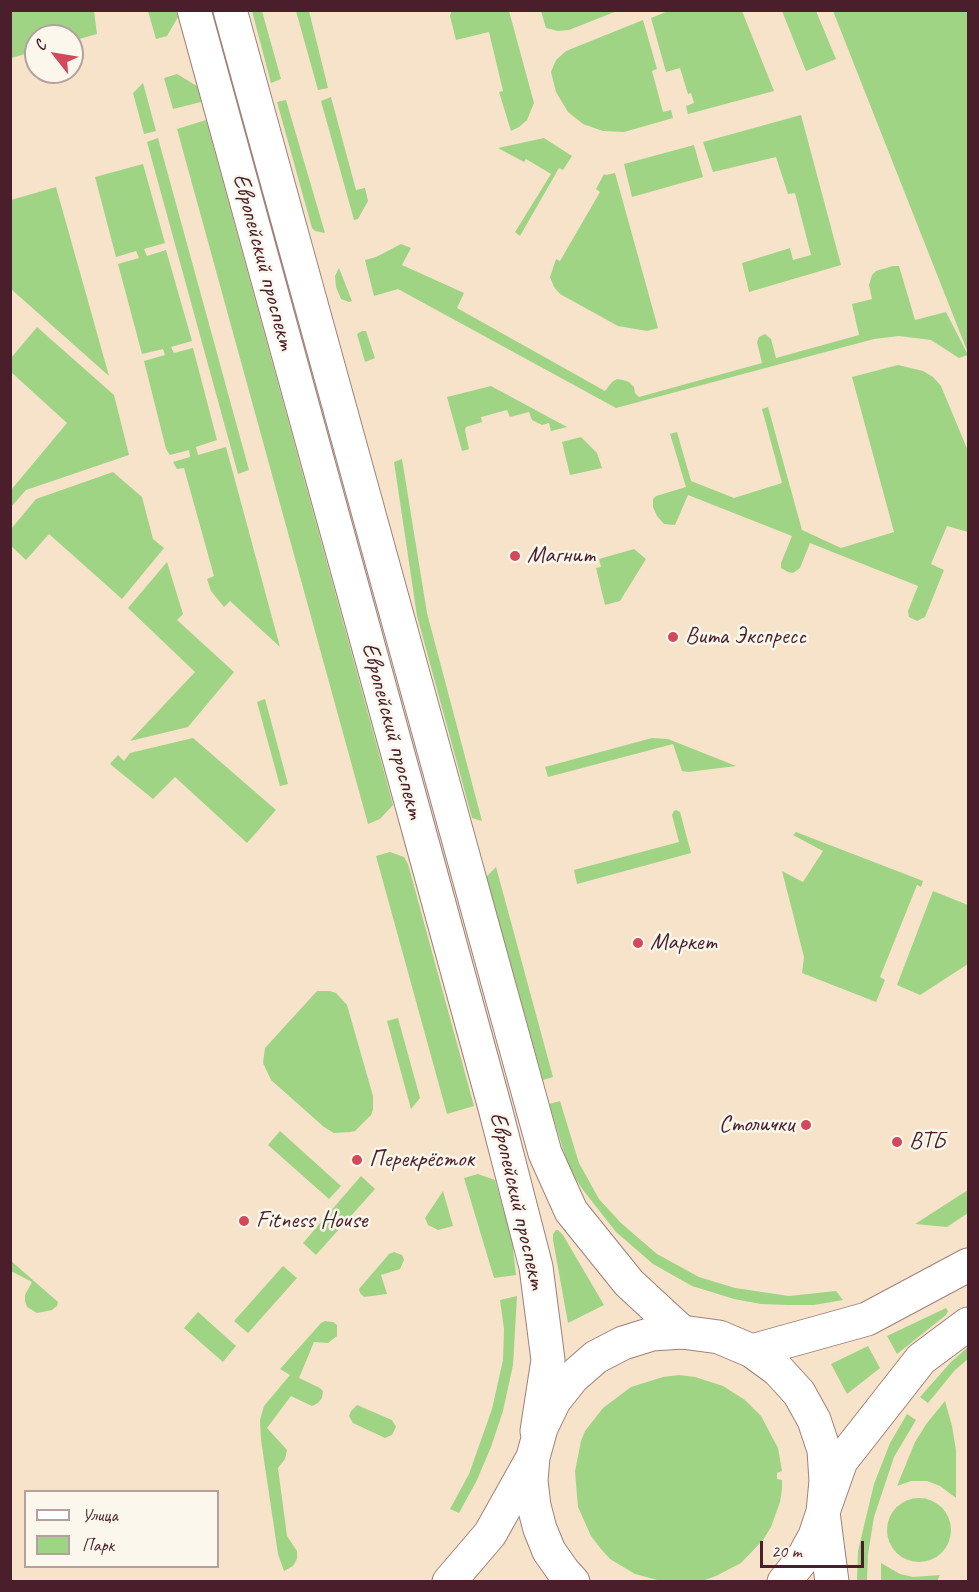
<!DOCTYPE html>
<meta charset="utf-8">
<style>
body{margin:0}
#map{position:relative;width:979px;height:1592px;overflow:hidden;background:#f6e3ca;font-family:Caveat,sans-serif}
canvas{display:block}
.frame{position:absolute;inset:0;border:12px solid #4a1f2b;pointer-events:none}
.legend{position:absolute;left:24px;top:1490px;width:195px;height:78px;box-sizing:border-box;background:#fbf7ec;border:2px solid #b4a19f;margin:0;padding:8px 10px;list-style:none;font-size:18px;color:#4a1f2b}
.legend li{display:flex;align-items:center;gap:12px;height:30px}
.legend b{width:30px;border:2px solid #b4a19f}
.north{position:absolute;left:24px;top:24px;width:60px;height:60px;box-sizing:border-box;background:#fbf7ec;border:2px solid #b4a19f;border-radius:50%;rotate:301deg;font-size:16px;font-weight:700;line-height:24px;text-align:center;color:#4a1f2b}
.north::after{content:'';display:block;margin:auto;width:21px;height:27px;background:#d1495b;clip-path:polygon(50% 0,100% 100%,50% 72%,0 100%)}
.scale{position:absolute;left:760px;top:1541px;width:104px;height:27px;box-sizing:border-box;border:3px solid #4a1f2b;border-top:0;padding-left:8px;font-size:18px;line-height:21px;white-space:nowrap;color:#4a1f2b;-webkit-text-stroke:4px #fbf7ec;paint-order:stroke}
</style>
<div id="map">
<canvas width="979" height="1592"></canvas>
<div class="frame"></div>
<ul class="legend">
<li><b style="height:8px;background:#fff"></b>Улица</li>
<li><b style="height:16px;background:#9fd485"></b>Парк</li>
</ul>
<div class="north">С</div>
<div class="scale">20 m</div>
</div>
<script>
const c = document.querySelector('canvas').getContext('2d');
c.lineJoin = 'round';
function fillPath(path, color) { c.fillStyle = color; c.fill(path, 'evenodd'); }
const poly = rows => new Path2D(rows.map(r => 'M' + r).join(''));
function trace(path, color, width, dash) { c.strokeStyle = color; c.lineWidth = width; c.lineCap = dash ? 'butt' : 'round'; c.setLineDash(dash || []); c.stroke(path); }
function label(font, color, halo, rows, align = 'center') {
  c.font = font + ' Caveat,sans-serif'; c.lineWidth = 5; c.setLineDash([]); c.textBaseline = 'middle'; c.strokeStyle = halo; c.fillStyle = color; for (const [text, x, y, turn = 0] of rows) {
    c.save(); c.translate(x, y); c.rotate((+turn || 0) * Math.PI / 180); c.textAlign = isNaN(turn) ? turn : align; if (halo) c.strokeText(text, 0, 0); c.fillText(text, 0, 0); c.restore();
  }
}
const green = poly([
 [11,10,94,11,97,34,72,41,72,36,36,36,36,51,11,58],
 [452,10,509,11,534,103,527,120,519,127,511,131,499,92,503,91,489,32,456,40,450,16],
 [148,11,176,11,178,17,167,36,156,39],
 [252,11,262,11,281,79,271,83],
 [296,11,309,11,328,88,318,90],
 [541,11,541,10,617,11,569,30,558,31,546,28],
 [668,11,742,11,774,91,688,114,686,106,694,103,691,93,688,94,680,68,666,72,651,18],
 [782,11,816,11,836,59,806,71],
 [833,11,968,11,968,353],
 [643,20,657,69,652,71,663,112,671,110,673,118,624,132,603,131,583,124,568,112,556,92,551,72,556,60,566,51],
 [177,74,197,86,201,102,173,109,164,78],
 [143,83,156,131,144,134,133,93],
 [331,97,356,190,365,188,368,201,358,219,354,220,321,101],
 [286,100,325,233,315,231,312,228,277,102],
 [801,115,841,265,749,292,742,263,790,248,793,260,811,255,795,193,788,194,776,157,713,172,703,142],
 [206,120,393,805,380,819,368,824,177,129],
 [158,138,249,470,238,474,147,142],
 [544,138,572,156,563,170,559,168,520,236,515,232,551,174,526,159,524,162,498,148],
 [694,145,703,177,632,197,624,164],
 [143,164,165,243,144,249,147,256,166,250,192,341,171,347,174,353,193,348,217,440,196,447,198,455,226,447,280,647,230,601,224,607,211,591,207,579,214,576,184,468,177,469,173,462,190,457,189,450,170,455,166,449,144,361,165,355,163,349,142,354,118,264,139,258,136,251,116,257,95,177],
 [615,173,658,328,647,331,618,326,560,294,554,287,550,277,556,259,560,261,600,192,596,189,604,174,606,175],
 [56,187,109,376,11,289,11,200],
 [401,244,411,248,402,265,464,293,457,308,605,391,612,382,617,379,623,380,629,382,634,387,635,393,639,397,762,363,757,342,759,337,765,334,771,339,776,358,859,335,852,304,872,299,869,285,872,275,876,271,893,266,899,266,915,320,946,312,968,355,959,358,931,340,899,336,874,339,616,408,398,289,374,296,365,260,376,257],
 [339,268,352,301,349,302,341,299,336,287,335,276],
 [37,327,114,395,129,455,26,490,11,507,11,490,67,423,11,372,11,358],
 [362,331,366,331,375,358,365,362,357,334],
 [898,365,923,371,933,377,941,386,968,451,968,532,947,526,931,564,944,570,925,617,917,621,909,617,908,611,918,586,810,543,800,568,793,573,788,572,781,568,781,563,792,536,688,495,675,525,664,524,657,516,653,507,653,499,656,496,686,487,670,434,677,432,691,481,734,498,782,483,762,409,768,407,802,530,841,548,894,532,852,377],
 [491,386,567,427,551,431,549,423,542,425,532,420,529,412,510,417,507,410,481,417,482,422,466,427,465,430,469,449,462,451,447,397],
 [581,437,597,453,602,468,570,475,562,442],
 [402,459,427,613,482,821,472,818,417,616,394,462],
 [113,472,142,497,153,539,164,548,122,599,49,534,26,560,11,546,11,529,36,499],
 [634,549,646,559,620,601,605,605,596,568,601,567,599,559],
 [167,562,183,614,177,620,234,672,188,727,130,741,195,672,128,608],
 [265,699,288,784,280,786,257,702],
 [193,738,276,810,247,843,175,777,153,799,110,764,118,755,124,761,130,753],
 [652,738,668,739,736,766,688,772,682,771,673,744,548,777,545,767],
 [676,810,680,812,691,853,577,884,574,870,679,842,672,815,674,811],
 [796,832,923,881,921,887,917,885,880,977,885,980,876,1002,802,973,804,957,782,871,803,882,823,851,793,835],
 [390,852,404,857,408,864,474,1106,447,1114,376,856],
 [496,867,553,1077,543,1080,486,877],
 [933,891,968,905,968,964,920,995,897,985],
 [317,991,330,991,336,993,347,1005,373,1096,373,1110,371,1115,355,1131,350,1132,334,1133,324,1127,271,1080,263,1063,265,1048],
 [398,1018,420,1098,411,1109,387,1021],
 [560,1101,579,1163,599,1199,621,1223,657,1254,699,1277,735,1288,789,1296,836,1291,843,1300,814,1305,788,1305,761,1304,734,1299,692,1286,653,1264,616,1232,583,1190,569,1168,549,1104],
 [280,1131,341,1186,329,1199,268,1145],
 [478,1174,495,1180,512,1240,516,1275,494,1278,464,1178],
 [361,1176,375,1189,316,1255,303,1243],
 [968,1190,968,1213,947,1227,915,1224],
 [443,1191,453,1226,438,1230,428,1225,425,1218],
 [556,1230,558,1230,563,1235,604,1305,568,1323,553,1240,553,1234],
 [394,1252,402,1255,404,1260,400,1269,381,1275,387,1294,364,1297,360,1293,359,1289,389,1254],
 [10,1260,58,1302,57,1306,52,1310,37,1313,27,1307,25,1301,25,1295,32,1282,11,1271],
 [283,1266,297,1278,248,1333,234,1321],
 [517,1296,513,1365,503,1411,491,1447,477,1480,459,1513,450,1509,469,1474,492,1409,503,1360,504,1329,500,1300],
 [946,1308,948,1311,946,1315,897,1354,887,1336],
 [198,1312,236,1346,223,1362,184,1328],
 [325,1321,333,1322,337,1325,337,1336,328,1343,314,1342,299,1378,320,1388,323,1391,322,1398,318,1403,312,1406,291,1396,267,1428,287,1450,285,1459,278,1468,287,1536,297,1551,297,1559,293,1566,284,1571,278,1554,261,1440,260,1420,264,1406,290,1375,280,1369,321,1323],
 [868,1346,880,1368,847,1394,831,1364],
 [968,1347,968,1359,955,1370,928,1403,920,1397,951,1362],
 [679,1375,695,1377,723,1386,745,1400,761,1416,778,1448,782,1471,777,1473,777,1479,782,1480,782,1489,780,1502,771,1527,763,1540,741,1563,716,1576,702,1581,661,1581,635,1574,610,1559,601,1549,591,1536,578,1507,575,1471,581,1441,585,1431,603,1408,631,1387,663,1377],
 [945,1401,952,1426,956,1450,956,1498,940,1486,927,1481,911,1481,897,1486,915,1442,927,1423],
 [357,1405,392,1420,396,1427,392,1435,385,1438,353,1423,349,1416,351,1411],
 [907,1414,916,1420,894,1457,874,1517,868,1554,867,1581,857,1581,858,1551,874,1484,890,1443],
 '887 1530a32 32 0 1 1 64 0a32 32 0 1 1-64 0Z',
 [881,1563,900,1574,913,1577,940,1575,937,1581,881,1581]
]);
const minor = poly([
 [194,10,495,1108,536,1267,548,1360,537,1431],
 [230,10,545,1153,571,1211,629,1283,682,1332]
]);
const tertiary = poly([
 [752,1351,867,1319,968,1265],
 [449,1582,490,1534,532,1459],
 [573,1582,563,1571,549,1551,540,1529,534,1506,531,1481,533,1457,541,1428,554,1401,573,1377,596,1357,623,1343,652,1334,682,1332,719,1337,752,1351,778,1370,799,1393,814,1420,824,1450,826,1481,823,1512,815,1536,803,1558,784,1582],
 [832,1582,823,1512,841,1461,921,1359,968,1324]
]);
const markers = [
 [515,556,6,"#d1495b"],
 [673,637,6,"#d1495b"],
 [638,943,6,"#d1495b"],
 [806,1125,6,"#d1495b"],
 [897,1142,6,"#d1495b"],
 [357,1160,6,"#d1495b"],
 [244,1221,6,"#d1495b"]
];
const streetNames = [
 ["Европейский проспект",263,262,75],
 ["Европейский проспект",392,731,75],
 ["Европейский проспект",517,1201,77]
];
const poiNames = [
 ["Магнит",527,556],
 ["Вита Экспресс",685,637],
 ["Маркет",650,943],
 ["Столички",794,1125,"right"],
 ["ВТБ",909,1142],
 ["Перекрёсток",369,1160],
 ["Fitness House",256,1221]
];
fillPath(green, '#9fd485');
trace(minor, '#a0817a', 35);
trace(tertiary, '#a0817a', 35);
trace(minor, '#fff', 33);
trace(tertiary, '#fff', 33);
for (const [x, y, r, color] of markers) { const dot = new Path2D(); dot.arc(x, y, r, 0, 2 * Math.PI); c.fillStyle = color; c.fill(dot); trace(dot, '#fbf7ec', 2); }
label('24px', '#4a1f2b', '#fbf7ec', streetNames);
label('24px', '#4a1f2b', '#fbf7ec', poiNames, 'left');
</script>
